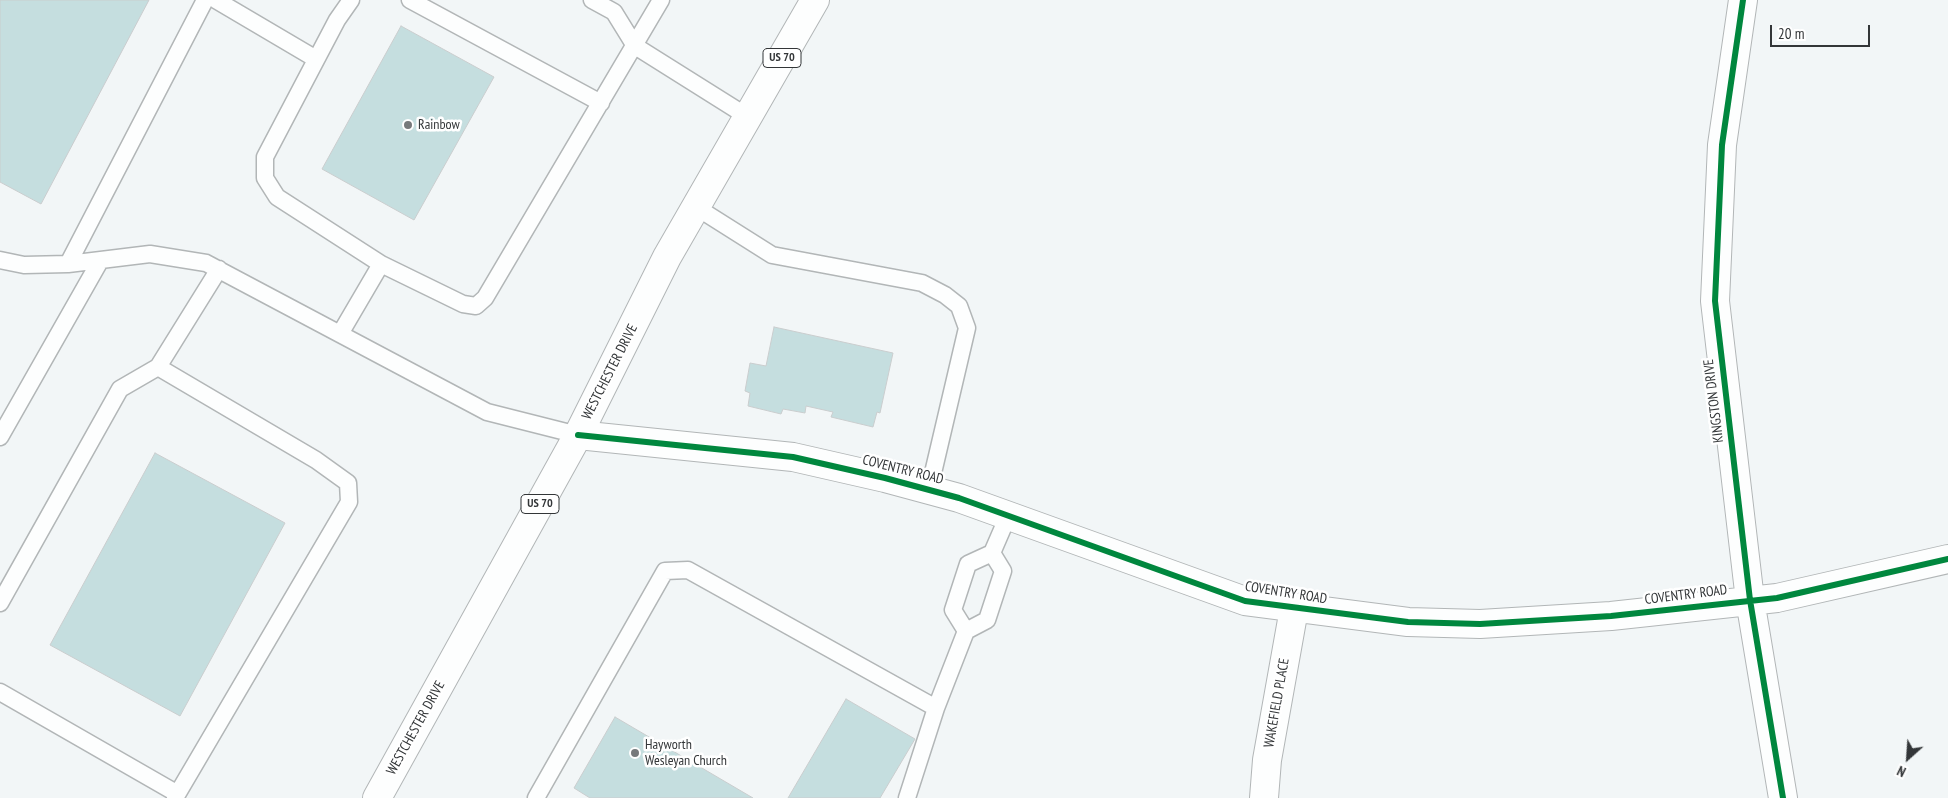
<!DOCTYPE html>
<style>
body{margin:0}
#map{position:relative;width:1948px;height:798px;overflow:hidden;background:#f2f6f7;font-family:"PT Sans Narrow",sans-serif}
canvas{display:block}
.north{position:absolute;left:1883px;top:733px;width:50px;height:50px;-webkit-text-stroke:4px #fff;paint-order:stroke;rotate:206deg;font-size:14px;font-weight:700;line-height:20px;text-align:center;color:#333638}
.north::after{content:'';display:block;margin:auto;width:18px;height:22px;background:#333638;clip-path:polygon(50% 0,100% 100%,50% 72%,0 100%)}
.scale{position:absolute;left:1770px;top:25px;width:100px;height:22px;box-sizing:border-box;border:2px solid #333638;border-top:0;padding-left:6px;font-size:15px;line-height:18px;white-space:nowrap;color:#333638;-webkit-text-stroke:4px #fff;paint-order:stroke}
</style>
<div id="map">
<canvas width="1948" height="798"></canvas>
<div class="north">N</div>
<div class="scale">20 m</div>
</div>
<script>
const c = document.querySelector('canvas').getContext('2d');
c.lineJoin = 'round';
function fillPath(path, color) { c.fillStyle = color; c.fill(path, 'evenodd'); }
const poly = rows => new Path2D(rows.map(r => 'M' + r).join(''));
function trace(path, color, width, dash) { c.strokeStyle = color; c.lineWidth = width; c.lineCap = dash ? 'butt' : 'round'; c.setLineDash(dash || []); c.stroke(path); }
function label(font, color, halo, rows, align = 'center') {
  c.font = font + ' "PT Sans Narrow",sans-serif'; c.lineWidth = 5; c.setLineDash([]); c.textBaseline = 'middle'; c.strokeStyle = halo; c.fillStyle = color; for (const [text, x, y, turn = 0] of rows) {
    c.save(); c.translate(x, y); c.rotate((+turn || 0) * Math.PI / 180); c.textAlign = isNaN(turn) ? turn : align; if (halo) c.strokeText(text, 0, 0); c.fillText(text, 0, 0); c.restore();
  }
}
const building = poly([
 [0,0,149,0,41,204,0,182,0,0],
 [401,26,494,77,414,220,322,169,401,26],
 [774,327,893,353,880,413,877,412,873,427,831,417,833,412,806,406,805,413,783,409,781,414,748,406,750,393,745,391,750,363,766,366,774,327],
 [155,453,285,523,180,716,50,645,155,453],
 [846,699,915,739,880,798,788,798,846,699],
 [615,717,753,798,590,798,574,788,615,717]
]);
const service = poly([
 [205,0,68,264,150,254,206,263,487,412,578,435],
 [216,0,316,59],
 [351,0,337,20,265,157,265,178,277,197,381,264],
 [410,0,601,103],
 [592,0,614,12,635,46,748,117],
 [696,207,772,255,922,283,945,295,959,306,967,328,929,490],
 [0,260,24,265,68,264],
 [340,334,381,264,463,304,476,306,485,298,661,0],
 [0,437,100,261],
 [992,553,1003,571,987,620,966,631,953,610,968,564,992,553,1008,516],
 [0,603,120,389,158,367],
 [0,692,176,793],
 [175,798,349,502,348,483,316,460,158,367,219,269],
 [536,798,665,571,688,570,936,708],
 [907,798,936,708,966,631]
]);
const minor = poly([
 [1743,0,1722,145,1715,301,1750,600,1783,798],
 [578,435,793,457,885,478,959,498,1245,601,1408,622,1480,624,1611,616,1777,598,1948,559],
 [1264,798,1267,760,1294,609]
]);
const primary = poly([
 [377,798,578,435,667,257,815,0]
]);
const cycleway = poly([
 [1743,0,1722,145,1715,301,1750,600,1783,798],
 [578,435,793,457,885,478,959,498,1245,601,1408,622,1480,624,1611,616,1777,598,1948,559]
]);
const markers = [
 [408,125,5,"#76797b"],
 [635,753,5,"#76797b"]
];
const shields = [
 [782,58,38],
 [540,504,38]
];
const shieldNames = [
 ["US 70",782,58],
 ["US 70",540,504]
];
const poiNames = [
 ["Rainbow",418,125],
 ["Hayworth",645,745],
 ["Wesleyan Church",645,761]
];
const streetNames = [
 ["WESTCHESTER DRIVE",610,372,-63],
 ["KINGSTON DRIVE",1714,401,-97],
 ["COVENTRY ROAD",903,470,14],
 ["COVENTRY ROAD",1286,593,9],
 ["COVENTRY ROAD",1686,595,-7],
 ["WAKEFIELD PLACE",1277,703,-80],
 ["WESTCHESTER DRIVE",416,728,-61]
];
fillPath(building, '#c5dedf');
trace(building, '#cacdce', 1);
trace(service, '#b2b6b7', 19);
trace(minor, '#b2b6b7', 30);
trace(primary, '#b2b6b7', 30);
trace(service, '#fdfefe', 16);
trace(minor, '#fdfefe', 28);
trace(primary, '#fdfefe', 28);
trace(cycleway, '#00873e', 6);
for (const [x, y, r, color] of markers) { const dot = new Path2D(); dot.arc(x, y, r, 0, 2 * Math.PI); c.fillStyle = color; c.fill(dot); trace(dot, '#fff', 2); }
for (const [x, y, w] of shields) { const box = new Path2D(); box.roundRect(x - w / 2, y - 9.5, w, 19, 4); c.fillStyle = '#fff'; c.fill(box); trace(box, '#333638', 1); }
label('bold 12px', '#333638', null, shieldNames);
label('14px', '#333638', '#fff', poiNames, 'left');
label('14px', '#333638', '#fff', streetNames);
</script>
